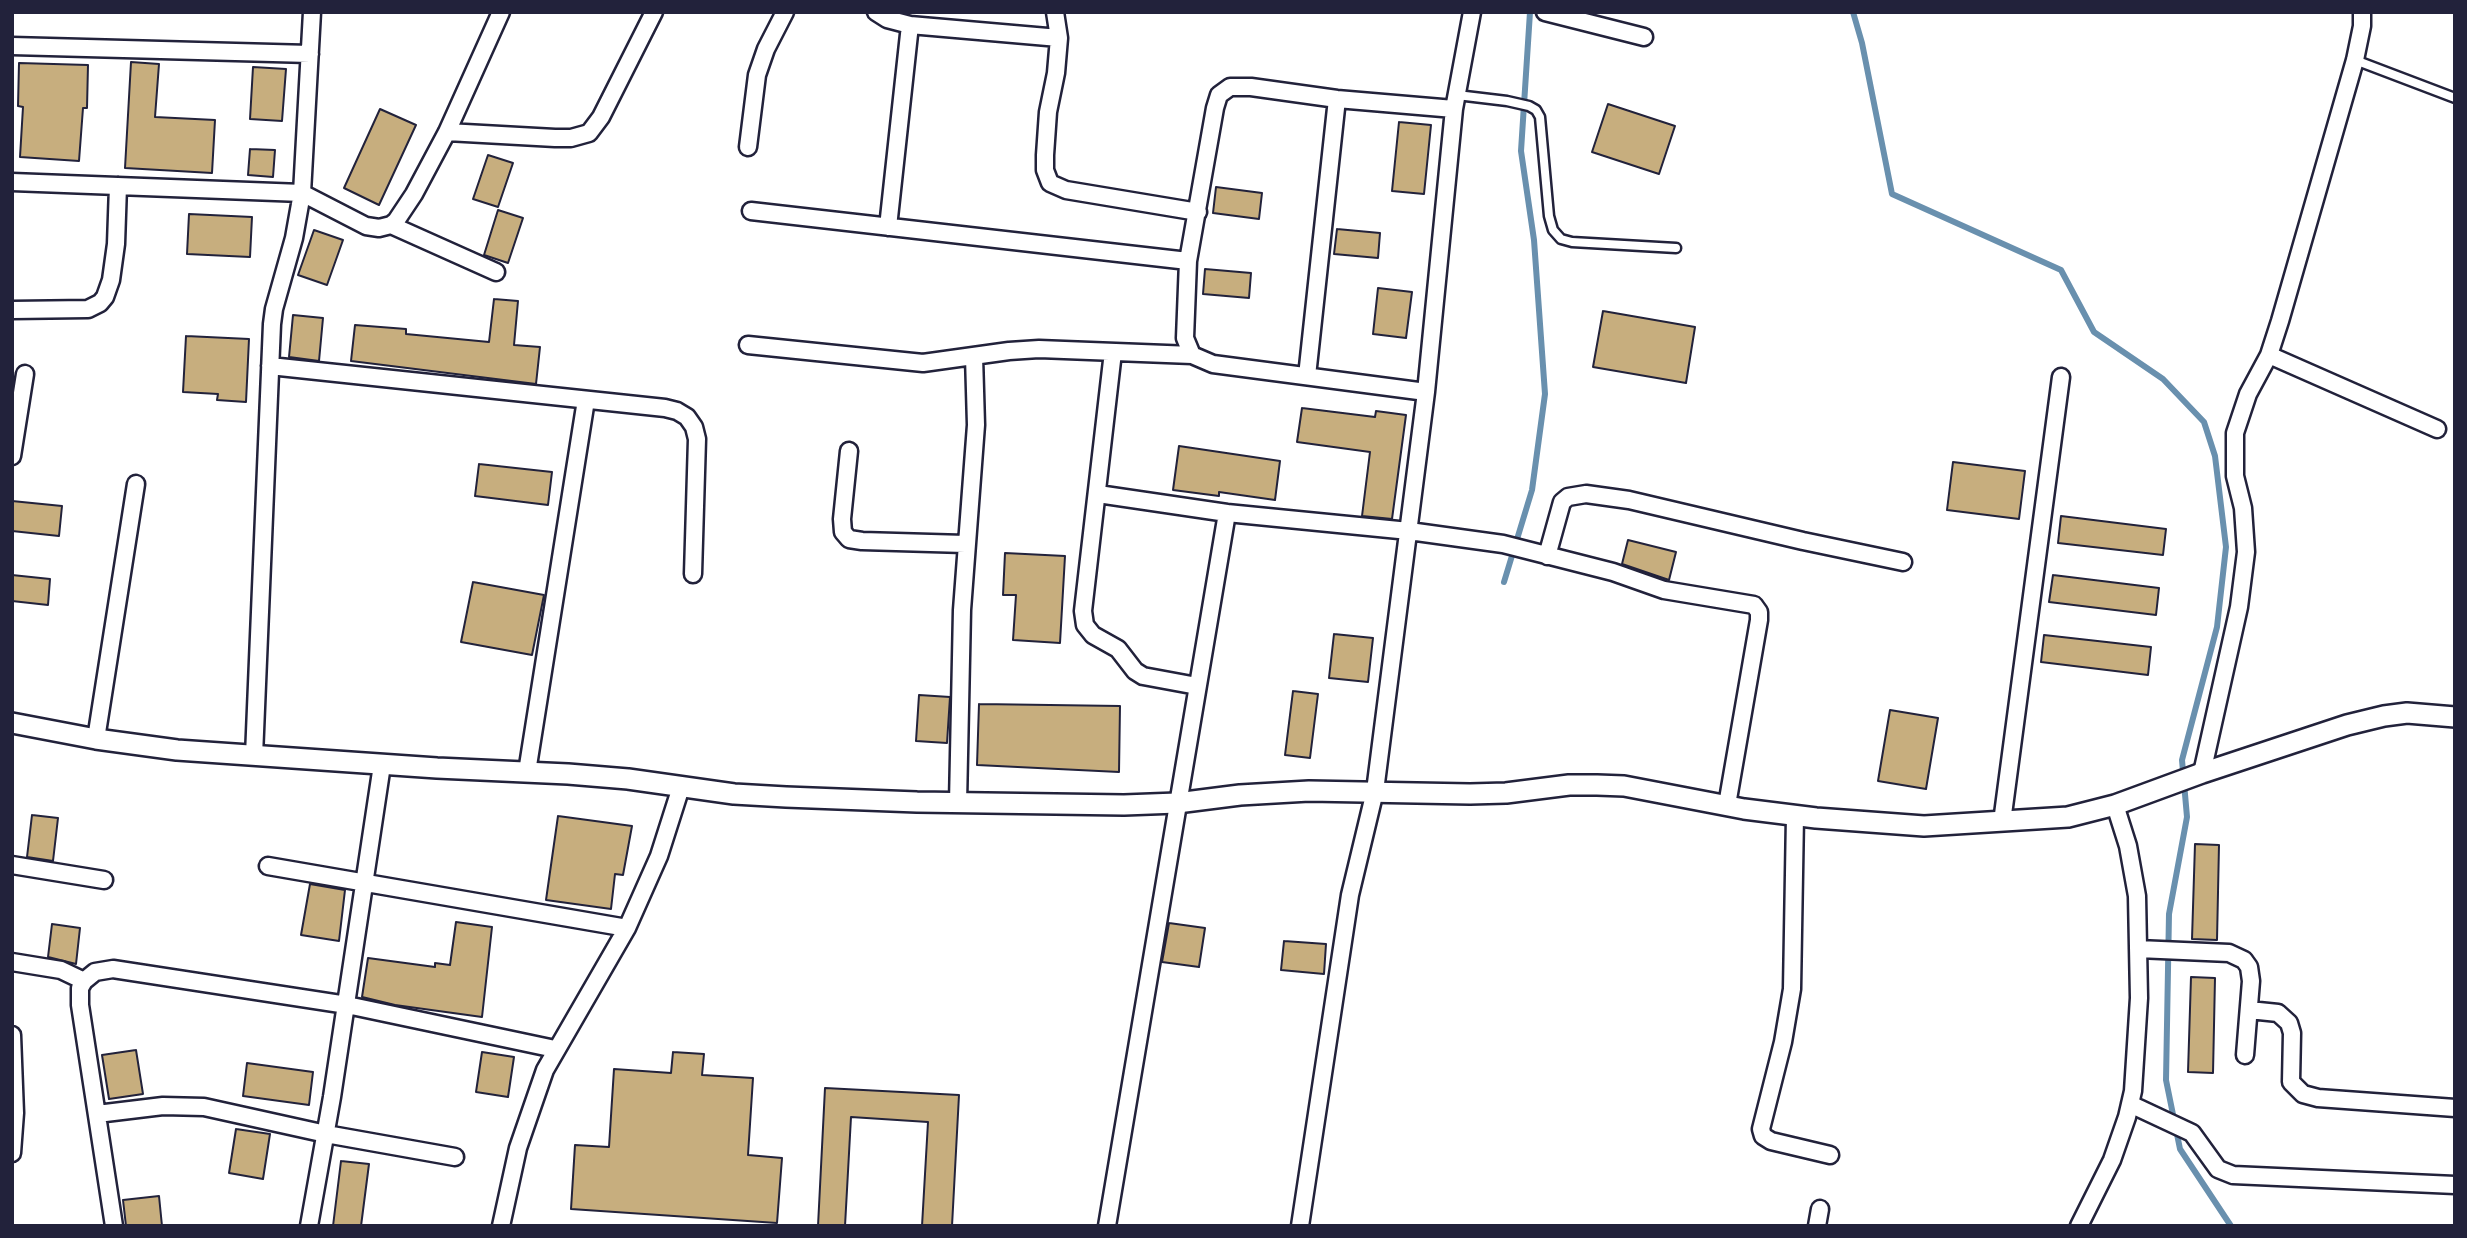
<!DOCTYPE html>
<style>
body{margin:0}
#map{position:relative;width:2467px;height:1238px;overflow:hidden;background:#fff;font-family:"Balsamiq Sans",sans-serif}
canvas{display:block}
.frame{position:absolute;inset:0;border:14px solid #22223b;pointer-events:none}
</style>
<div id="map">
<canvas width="2467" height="1238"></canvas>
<div class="frame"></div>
</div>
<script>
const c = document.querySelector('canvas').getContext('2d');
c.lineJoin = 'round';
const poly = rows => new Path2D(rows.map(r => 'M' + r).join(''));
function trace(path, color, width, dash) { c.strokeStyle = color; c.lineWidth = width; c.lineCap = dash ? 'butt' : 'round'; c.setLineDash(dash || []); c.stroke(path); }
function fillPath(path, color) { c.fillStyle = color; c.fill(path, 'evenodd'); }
const stream = poly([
 [1853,12,1862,43,1892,194,2061,270,2094,332,2163,379,2204,422,2215,456,2226,547,2217,627,2182,760,2187,817,2169,914,2166,1080,2180,1149,2231,1226],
 [1504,582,1532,490,1545,394,1534,240,1521,151,1530,12]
]);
const building = poly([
 [131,62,159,64,155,117,215,120,212,173,125,168,131,62],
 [19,63,88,65,87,108,83,108,79,161,20,157,23,107,18,106,19,63],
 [253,67,286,69,282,121,250,119,253,67],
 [1608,104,1675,126,1659,174,1592,152,1608,104],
 [380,109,416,125,379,205,344,188,380,109],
 [1399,122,1431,125,1424,194,1392,191,1399,122],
 [250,149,275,150,273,177,248,175,250,149],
 [488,155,513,163,498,207,473,199,488,155],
 [1216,187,1262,193,1259,219,1213,213,1216,187],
 [498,210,523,218,508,263,484,255,498,210],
 [189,214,252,217,250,257,187,254,189,214],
 [1337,229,1380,233,1378,258,1334,254,1337,229],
 [314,230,343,240,327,285,298,275,314,230],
 [1205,269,1251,273,1249,298,1203,294,1205,269],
 [1378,288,1412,292,1406,338,1373,334,1378,288],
 [494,299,518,301,514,345,540,347,536,384,351,361,355,325,406,329,406,334,489,342,494,299],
 [1603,311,1695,327,1686,383,1593,367,1603,311],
 [293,315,323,318,319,361,289,357,293,315],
 [186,336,249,339,246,402,217,400,218,394,183,392,186,336],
 [1302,408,1375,417,1376,411,1406,415,1392,519,1362,516,1370,452,1297,442,1302,408],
 [1179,446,1280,461,1275,500,1219,492,1219,496,1173,490,1179,446],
 [1953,462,2025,471,2019,519,1947,510,1953,462],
 [479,464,552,472,548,505,475,496,479,464],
 [12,501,62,506,59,536,12,531,12,501],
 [2061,516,2166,529,2163,555,2058,543,2061,516],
 [1628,540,1676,552,1669,580,1622,564,1628,540],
 [1005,553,1065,556,1060,643,1013,640,1016,595,1003,595,1005,553],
 [12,575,50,579,48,605,12,601,12,575],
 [2053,575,2159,588,2156,615,2049,602,2053,575],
 [473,582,544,595,532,655,461,642,473,582],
 [1334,634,1373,638,1368,682,1329,678,1334,634],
 [2044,635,2151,647,2148,675,2041,662,2044,635],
 [1293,691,1318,694,1310,758,1285,755,1293,691],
 [919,695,950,697,947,743,916,741,919,695],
 [979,704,1120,706,1119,772,977,765,979,704],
 [1890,710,1938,718,1926,789,1878,781,1890,710],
 [32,815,58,818,53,861,27,857,32,815],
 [558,816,632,826,623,875,615,874,611,909,546,900,558,816],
 [2195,844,2219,845,2217,940,2192,939,2195,844],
 [310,884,345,890,339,941,301,935,310,884],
 [456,922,492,927,482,1017,395,1005,362,997,368,958,435,967,435,963,450,965,456,922],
 [1169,923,1205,928,1199,967,1162,962,1169,923],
 [52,924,80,928,76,964,48,957,52,924],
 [1284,941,1326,944,1324,974,1281,970,1284,941],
 [2191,977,2215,978,2213,1073,2188,1072,2191,977],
 [136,1050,143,1094,109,1099,102,1055,136,1050],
 [482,1052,514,1057,508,1097,476,1092,482,1052],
 [673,1052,704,1054,702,1075,753,1078,748,1155,782,1158,777,1223,571,1209,575,1145,609,1147,614,1069,671,1073,673,1052],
 [247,1063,313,1072,309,1105,243,1096,247,1063],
 [825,1088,959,1095,952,1226,922,1226,928,1122,851,1117,845,1226,818,1226,825,1088],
 [236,1129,270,1134,263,1179,229,1173,236,1129],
 [341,1161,369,1164,361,1226,333,1226,341,1161],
 [159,1196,162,1226,126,1226,123,1200,159,1196]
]);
const service = poly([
 [2355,60,2455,98],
 [1457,95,1507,101,1529,106,1536,110,1540,117,1549,216,1553,230,1561,239,1572,242,1676,248]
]);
const minor = poly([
 [876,12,887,19,910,25,1059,38],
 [1055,12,1059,38,1056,73,1048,112,1045,155,1045,170,1050,183,1066,190,1198,212],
 [1545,12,1644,37],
 [12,46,310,54],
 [447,132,555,138,571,138,589,133,601,117,654,12],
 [748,147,757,75,766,49,785,12],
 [12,182,302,193,366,226,379,228,391,225,396,221,414,194,447,132,501,12],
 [751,211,1188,261],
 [391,225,496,272],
 [888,227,910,25],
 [12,310,88,309,100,303,105,297,111,280,116,244,118,186],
 [748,345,923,363,1009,351,1039,349,1192,355],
 [1113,352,1083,611,1085,625,1093,635,1118,649,1135,671,1143,676,1197,686],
 [2269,355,2437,429],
 [270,366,665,408,677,411,687,417,694,427,697,439,693,574],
 [1307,376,1337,99],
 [1426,392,1213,364,1192,355,1185,338,1188,261,1215,108,1219,95,1230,87,1251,87,1337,99,1454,109],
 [849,451,842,519,843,532,849,539,862,541,965,544],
 [12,456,25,374],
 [1098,494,1227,513,1409,531,1503,544,1613,572,1664,590,1754,605,1759,612,1759,620,1727,805],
 [1547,556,1562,502,1568,497,1586,494,1629,500,1803,541,1903,562],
 [96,739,136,484],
 [254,756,272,324,274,309,294,238,302,193,312,12],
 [527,772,586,400],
 [2202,773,2239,607,2246,552,2243,508,2235,476,2235,433,2248,394,2269,355,2280,321,2355,60,2362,26,2362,12],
 [958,803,962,610,976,425,974,356],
 [1795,816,1792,989,1783,1042,1761,1129,1763,1136,1771,1141,1830,1155],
 [2002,822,2061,377],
 [12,865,104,880],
 [268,866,627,928],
 [2138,949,2229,953,2244,960,2249,967,2251,981,2245,1055],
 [12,962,61,970,84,981],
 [2249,1010,2278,1013,2289,1023,2292,1033,2291,1082,2303,1094,2318,1098,2455,1108],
 [12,1035,15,1113,12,1153],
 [2130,1104,2192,1133,2218,1169,2233,1175,2455,1185],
 [97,1114,163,1106,204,1107,326,1134,455,1157],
 [114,1226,80,1005,80,988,84,981,95,972,113,969,347,1005,555,1049],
 [309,1226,332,1097,382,765],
 [501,1226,518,1148,545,1070,627,928,659,856,681,787],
 [1107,1226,1227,513],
 [1300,1226,1350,895,1375,791,1426,392,1454,109,1472,12],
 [1817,1226,1820,1209],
 [2079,1226,2112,1160,2127,1117,2133,1091,2139,998,2137,896,2128,846,2115,805]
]);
const tertiary = poly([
 [12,723,96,739,177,750,437,768,568,774,628,779,734,794,786,797,917,802,1124,805,1177,803,1240,795,1309,791,1470,794,1506,793,1569,785,1597,785,1624,786,1744,809,1816,818,1924,826,2068,817,2115,805,2202,773,2347,725,2384,716,2407,713,2455,717]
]);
trace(stream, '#6990ae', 6);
fillPath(building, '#c7ae7e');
trace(building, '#22223b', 2);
trace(service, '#22223b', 13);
trace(minor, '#22223b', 21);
trace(tertiary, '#22223b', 24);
trace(service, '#fff', 8);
trace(minor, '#fff', 16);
trace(tertiary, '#fff', 19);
</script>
